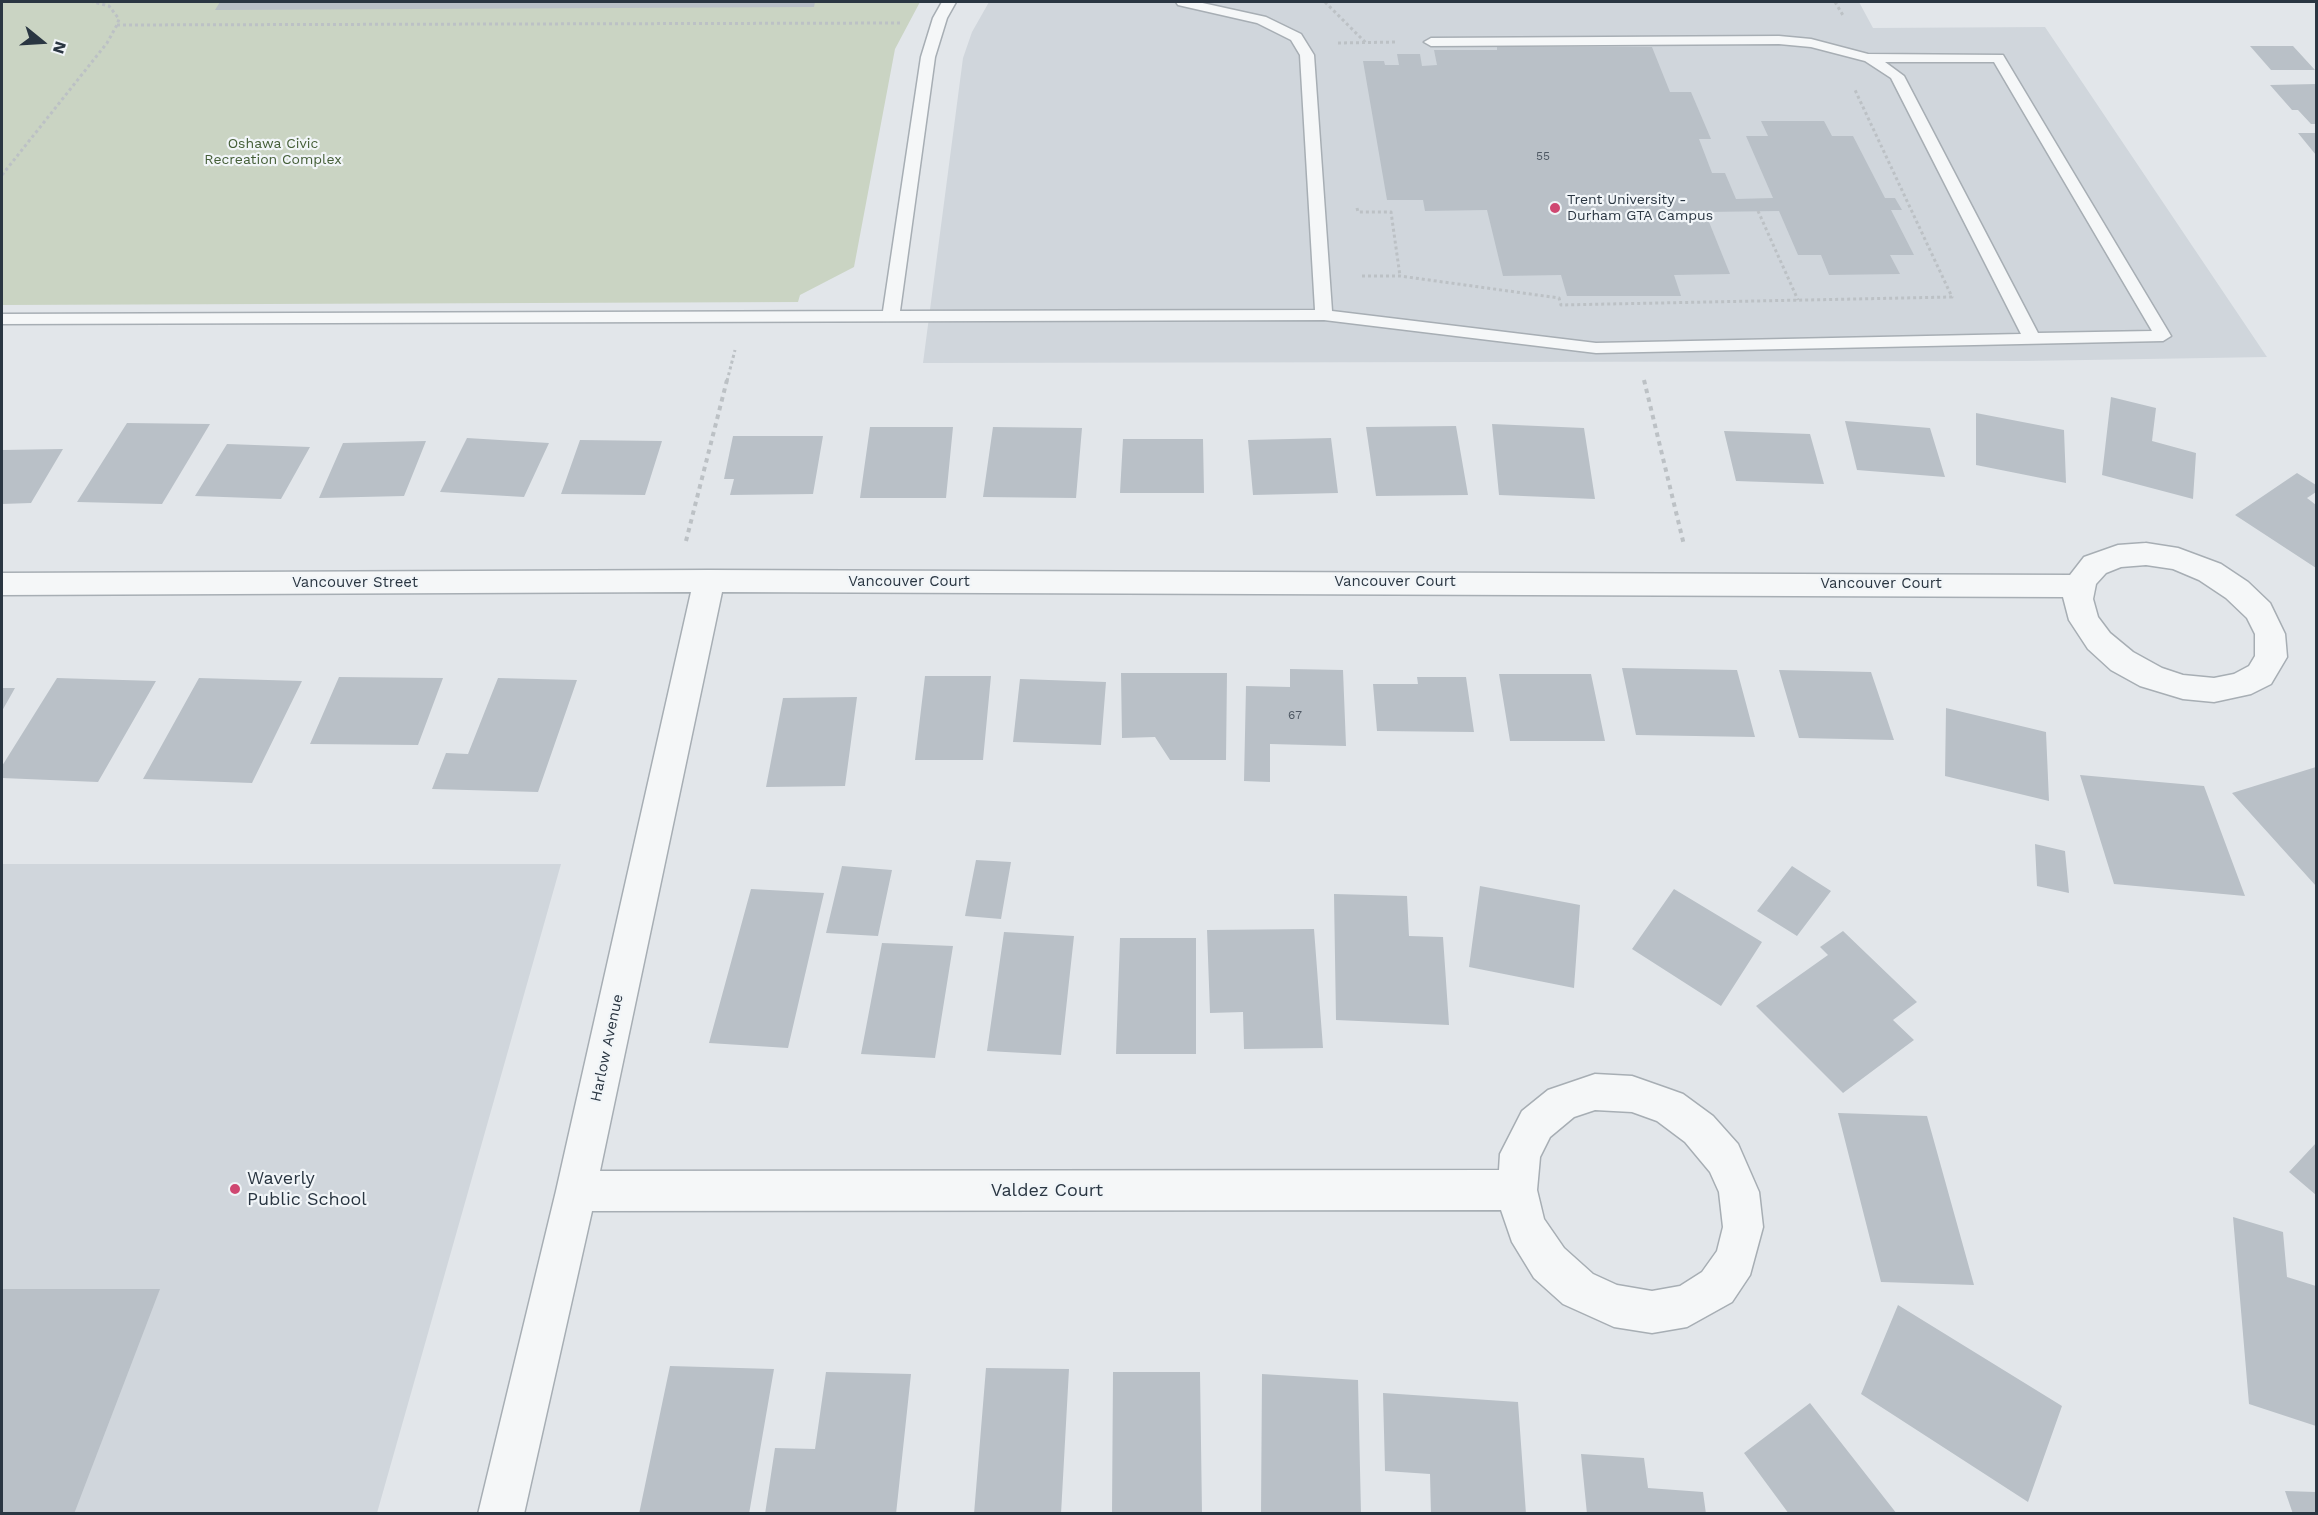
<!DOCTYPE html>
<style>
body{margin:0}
#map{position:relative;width:2318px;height:1515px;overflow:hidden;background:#e2e6ea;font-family:"Work Sans",sans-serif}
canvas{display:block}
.frame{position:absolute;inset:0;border:3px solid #2a3642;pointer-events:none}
.north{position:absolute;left:12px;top:12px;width:60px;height:60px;-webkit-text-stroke:4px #f1f5f8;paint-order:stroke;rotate:108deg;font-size:16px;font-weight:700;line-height:24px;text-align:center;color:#2a3642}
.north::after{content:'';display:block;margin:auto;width:21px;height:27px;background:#2a3642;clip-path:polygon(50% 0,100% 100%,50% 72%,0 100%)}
</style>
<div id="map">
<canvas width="2318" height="1515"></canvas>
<div class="frame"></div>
<div class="north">N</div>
</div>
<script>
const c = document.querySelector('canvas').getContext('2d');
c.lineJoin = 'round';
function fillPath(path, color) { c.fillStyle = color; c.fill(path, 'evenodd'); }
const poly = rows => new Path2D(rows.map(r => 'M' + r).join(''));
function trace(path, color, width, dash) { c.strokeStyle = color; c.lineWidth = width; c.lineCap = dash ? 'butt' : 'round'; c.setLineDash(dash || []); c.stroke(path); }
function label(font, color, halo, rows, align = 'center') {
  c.font = font + ' "Work Sans",sans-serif'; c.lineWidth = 4.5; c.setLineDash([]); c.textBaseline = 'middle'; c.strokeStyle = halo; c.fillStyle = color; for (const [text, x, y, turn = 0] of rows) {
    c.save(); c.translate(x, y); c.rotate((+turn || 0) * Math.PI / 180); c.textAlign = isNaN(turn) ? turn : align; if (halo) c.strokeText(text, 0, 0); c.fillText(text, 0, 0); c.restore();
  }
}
const built = poly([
 [989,2,1859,2,1873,28,2045,27,2267,357,2025,361,923,363,963,58,972,32],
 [2,864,561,864,377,1513,2,1513]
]);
const green = poly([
 [2,2,920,2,895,49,854,267,800,295,798,302,2,305]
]);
const building = poly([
 [220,2,815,2,814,7,215,10],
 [2250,46,2293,46,2315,70,2271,70],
 [1497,47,1652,47,1670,92,1691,92,1711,139,1699,139,1712,173,1725,173,1736,199,1773,198,1746,136,1768,136,1761,121,1824,121,1832,136,1853,136,1885,198,1895,198,1902,210,1891,210,1914,255,1890,255,1900,274,1829,275,1821,255,1798,255,1779,211,1705,212,1730,274,1674,275,1681,296,1567,296,1561,275,1503,276,1487,210,1425,211,1423,200,1387,200,1363,61,1384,61,1385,65,1399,65,1397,54,1420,54,1422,66,1437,65,1434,50,1497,50],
 [2316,84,2316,124,2311,124,2298,110,2292,110,2270,85],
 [2298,133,2316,133,2316,155],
 [2111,397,2156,408,2152,441,2196,453,2193,499,2102,475],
 [1976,413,2064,430,2066,483,1976,465],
 [1845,421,1930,428,1945,477,1857,470],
 [127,423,210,424,162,504,77,502],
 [1492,424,1584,428,1595,499,1499,495],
 [1456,426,1468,495,1376,496,1366,427],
 [870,427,953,427,946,498,860,498],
 [993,427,1082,428,1076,498,983,497],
 [1724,431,1810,434,1824,484,1736,481],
 [733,436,823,436,813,494,730,495,734,479,724,479],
 [467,438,549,443,524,497,440,492],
 [1331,438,1338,493,1253,495,1248,440],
 [1123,439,1203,439,1204,493,1120,493],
 [580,440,662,441,645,495,561,494],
 [426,441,404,496,319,498,343,443],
 [227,444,310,447,281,499,195,496],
 [63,449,31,503,2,504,2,450],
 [2297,473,2316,485,2316,492,2307,498,2316,505,2316,568,2235,515],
 [1622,668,1737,670,1755,737,1636,735],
 [1290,669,1343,670,1346,746,1270,744,1270,782,1244,781,1246,686,1290,687],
 [1779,670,1871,672,1894,740,1799,738],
 [1121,673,1227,673,1226,760,1170,760,1155,737,1122,738],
 [1499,674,1591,674,1605,741,1510,741],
 [925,676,991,676,983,760,915,760],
 [339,677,443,678,418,745,310,744],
 [1417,677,1466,677,1474,732,1377,731,1373,684,1418,684],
 [57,678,156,681,98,782,2,778,2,766],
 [199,678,302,681,252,783,143,779],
 [498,678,577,680,538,792,432,789,446,753,468,754],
 [1020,679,1106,682,1101,745,1013,742],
 [2,688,15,688,2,711],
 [857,697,845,786,766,787,783,698],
 [1946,708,2046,732,2049,801,1945,776],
 [2316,767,2316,886,2232,793],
 [2080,775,2204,786,2245,896,2114,884],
 [2035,844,2065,851,2069,893,2037,886],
 [976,860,1011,862,1001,919,965,916],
 [842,866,892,870,878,936,826,933],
 [1792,866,1831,891,1797,936,1757,911],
 [1480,886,1580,905,1574,988,1469,967],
 [751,889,824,893,788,1048,709,1043],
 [1674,889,1762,942,1721,1006,1632,949],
 [1334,894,1407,896,1409,936,1443,937,1449,1025,1336,1020],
 [1314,929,1323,1048,1244,1049,1243,1012,1210,1013,1207,930],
 [1843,931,1917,1002,1893,1020,1914,1040,1843,1093,1756,1006,1828,955,1820,947],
 [1004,932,1074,936,1061,1055,987,1051],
 [1120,938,1196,938,1196,1054,1116,1054],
 [882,943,953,946,935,1058,861,1054],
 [1838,1113,1927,1116,1974,1285,1881,1282],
 [2316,1143,2316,1195,2289,1172],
 [2233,1217,2283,1232,2287,1277,2316,1286,2316,1426,2249,1404],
 [2,1289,160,1289,74,1514,2,1514],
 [1898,1305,2062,1406,2028,1502,1861,1394],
 [670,1366,774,1369,749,1514,639,1514],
 [986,1368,1069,1369,1061,1514,974,1514],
 [826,1372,911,1374,896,1514,765,1514,775,1448,815,1449],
 [1113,1372,1200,1372,1202,1514,1112,1514],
 [1262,1374,1358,1380,1361,1514,1261,1514],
 [1383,1393,1518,1402,1526,1514,1431,1514,1430,1474,1385,1471],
 [1810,1403,1897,1514,1789,1514,1744,1453],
 [1581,1454,1644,1458,1648,1488,1703,1492,1706,1514,1587,1514],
 [2285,1491,2316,1492,2316,1514,2293,1514]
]);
const pathFar1 = poly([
 [1325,2,1366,43],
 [1835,2,1844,17],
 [117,25,902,23],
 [1338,43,1397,42],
 [2,175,107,43,117,25,119,19,109,6,93,2],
 [1357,208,1358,212,1391,212,1400,276],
 [1758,211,1798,300],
 [1362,276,1400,276,1559,298,1561,305,1952,297,1855,90],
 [727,381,735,350]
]);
const path = poly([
 [1644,380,1684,545],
 [686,541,727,380]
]);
const lane = poly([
 [942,2,956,2,947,18,935,57,900,311,1315,310,1300,55,1291,40,1257,23,1178,5,1176,2,1198,2,1266,17,1301,34,1314,55,1332,311,1596,343,2021,334,1891,78,1865,61,1811,47,1779,44,1431,46,1424,42,1431,38,1779,36,1811,39,1868,54,2003,55,2171,336,2163,341,1596,353,1324,320,2,324,2,314,883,311,921,57,933,18,942,2],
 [1885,62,1994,62,2152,331,2038,333,1904,76,1885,62]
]);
const street = poly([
 [2146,543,2178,548,2221,564,2248,582,2270,603,2285,634,2287,657,2271,684,2251,694,2214,702,2183,699,2140,686,2111,670,2088,649,2069,620,2063,597,722,592,600,1171,1499,1170,1500,1154,1522,1111,1548,1090,1595,1074,1632,1076,1669,1089,1683,1094,1713,1116,1738,1144,1759,1192,1763,1227,1750,1275,1732,1302,1687,1327,1652,1333,1614,1327,1563,1304,1534,1278,1512,1242,1501,1210,592,1211,524,1514,478,1514,556,1191,691,592,2,595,2,573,709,570,2070,575,2084,557,2118,545,2146,543],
 [2146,565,2173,569,2199,580,2226,598,2247,618,2255,634,2255,656,2249,666,2234,674,2214,678,2183,675,2162,668,2133,652,2110,633,2098,617,2093,599,2096,584,2106,573,2121,567,2146,565],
 [1595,1110,1632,1112,1657,1121,1685,1142,1710,1172,1719,1192,1723,1227,1717,1251,1702,1272,1680,1286,1652,1291,1617,1285,1593,1274,1564,1248,1544,1219,1537,1190,1540,1157,1550,1137,1574,1117,1595,1110]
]);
const markers = [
 [1555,208,6,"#cf4771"],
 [235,1189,6,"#cf4771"]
];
const numberNames = [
 ["55",1543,156],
 ["67",1295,715]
];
const farParknames = [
 ["Oshawa Civic",273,144],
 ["Recreation Complex",273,160]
];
const farPoinames = [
 ["Trent University -",1567,200],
 ["Durham GTA Campus",1567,216]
];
const streetNames = [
 ["Vancouver Court",909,582],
 ["Vancouver Court",1395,582],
 ["Vancouver Street",355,583],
 ["Vancouver Court",1881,584],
 ["Harlow Avenue",607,1048,-78]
];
const nearPoinames = [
 ["Waverly",247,1179],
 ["Public School",247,1200]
];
const nearStreetnames = [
 ["Valdez Court",1047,1191]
];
fillPath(built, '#d0d6dc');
fillPath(green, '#cad4c3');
fillPath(building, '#b9c0c7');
trace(lane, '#a7aeb4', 3);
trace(street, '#a7aeb4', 3);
trace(pathFar1, '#bcc1c5', 3, [3, 3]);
trace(path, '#bcc1c5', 4, [4.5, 4.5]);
fillPath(lane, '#f5f7f8');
fillPath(street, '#f5f7f8');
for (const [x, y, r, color] of markers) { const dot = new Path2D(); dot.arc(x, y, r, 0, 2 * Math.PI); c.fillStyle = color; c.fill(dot); trace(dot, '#f1f5f8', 2); }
label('12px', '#4e5863', null, numberNames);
label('14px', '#445e37', '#f1f5f8', farParknames);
label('14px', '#2a3642', '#f1f5f8', farPoinames, 'left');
label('15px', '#2a3642', '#f1f5f8', streetNames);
label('18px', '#2a3642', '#f1f5f8', nearPoinames, 'left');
label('18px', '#2a3642', '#f1f5f8', nearStreetnames);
</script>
